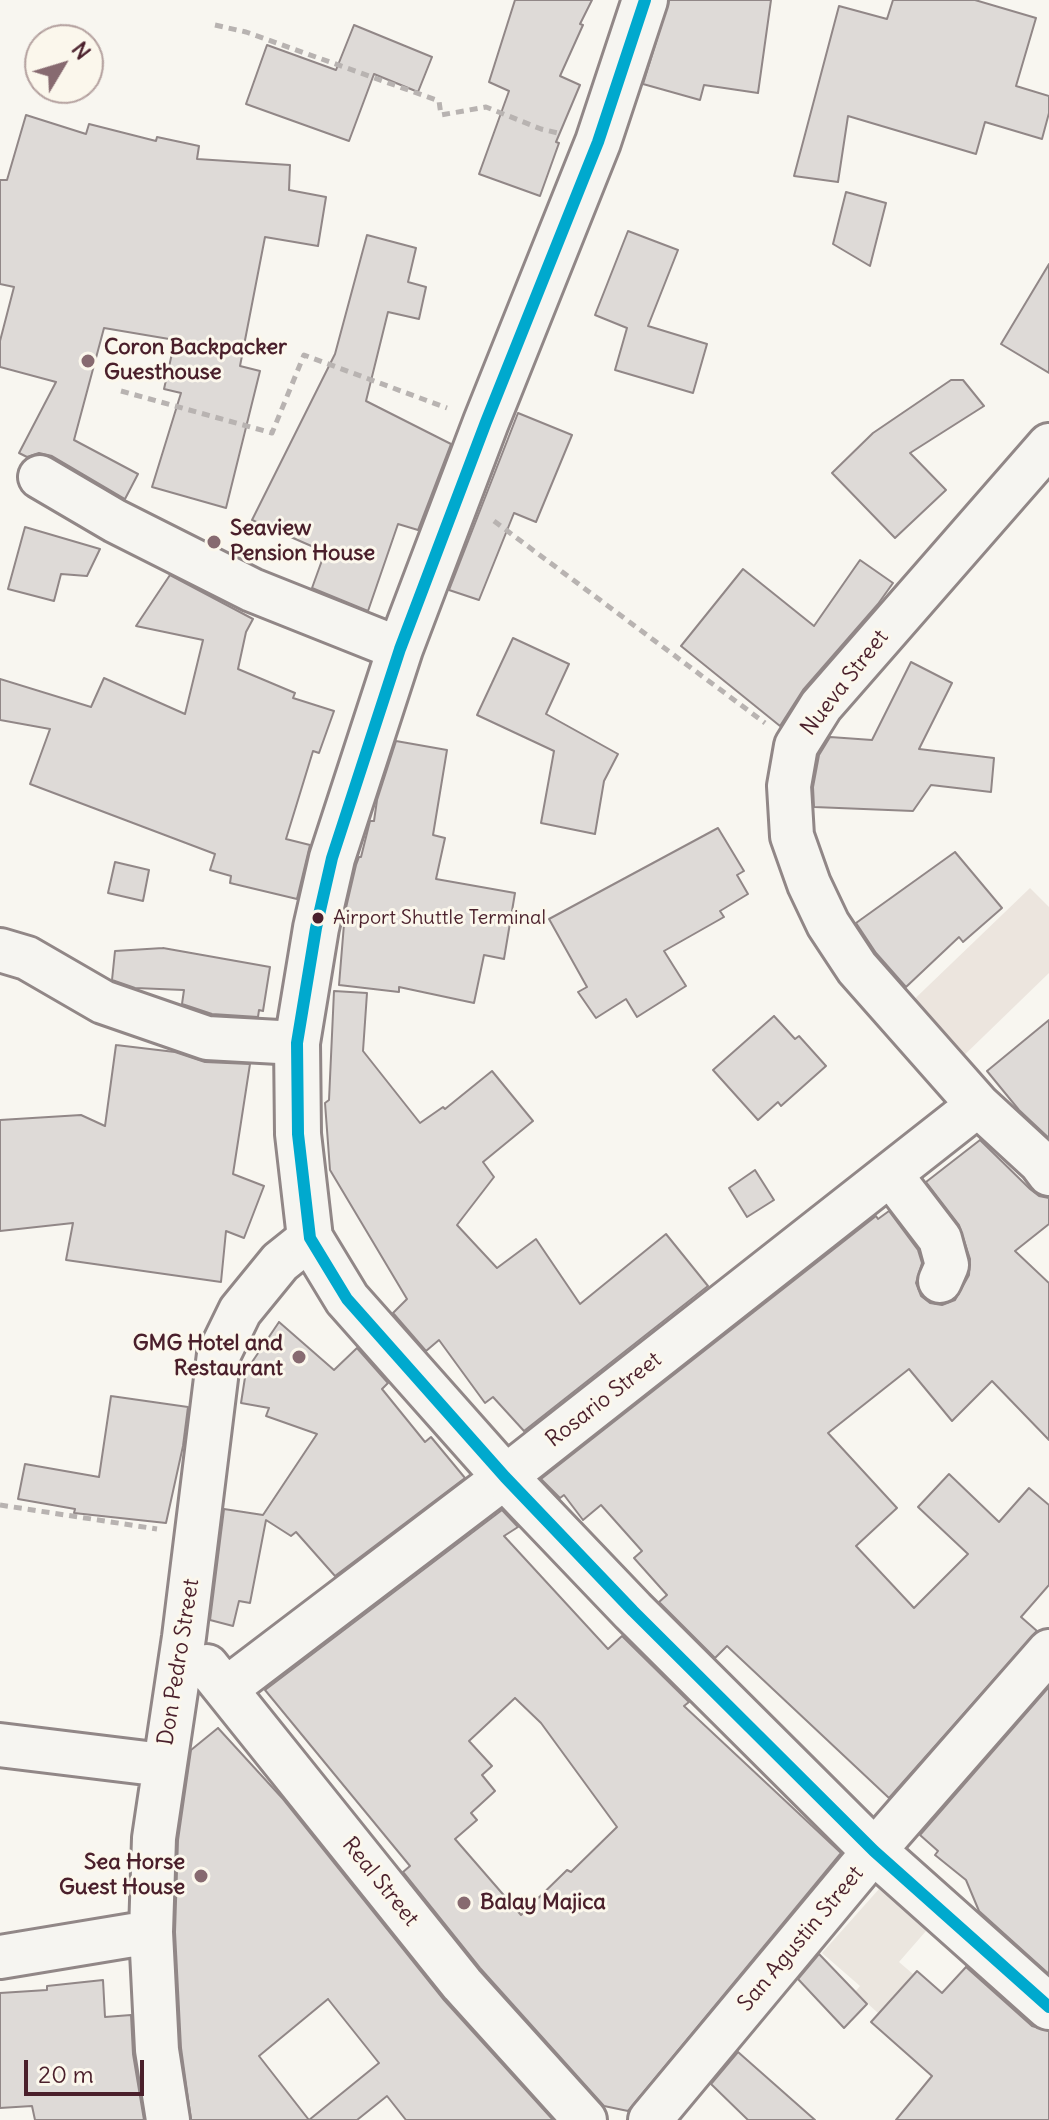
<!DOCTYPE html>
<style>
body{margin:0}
#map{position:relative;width:1049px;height:2120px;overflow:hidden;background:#f8f6f0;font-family:Delius,sans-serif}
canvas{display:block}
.north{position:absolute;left:24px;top:24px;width:80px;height:80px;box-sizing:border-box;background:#fbf7ec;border:2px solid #b4a19f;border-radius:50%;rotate:52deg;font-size:22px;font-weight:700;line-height:32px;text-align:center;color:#4a1f2b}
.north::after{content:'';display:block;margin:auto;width:28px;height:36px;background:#876a70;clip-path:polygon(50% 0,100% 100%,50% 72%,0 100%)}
.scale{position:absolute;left:24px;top:2060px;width:120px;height:36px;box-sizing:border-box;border:4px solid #4a1f2b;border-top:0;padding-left:10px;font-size:24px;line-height:28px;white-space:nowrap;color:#4a1f2b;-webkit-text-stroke:6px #fbf7ec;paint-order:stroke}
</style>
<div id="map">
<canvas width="1049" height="2120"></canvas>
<div class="north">N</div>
<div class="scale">20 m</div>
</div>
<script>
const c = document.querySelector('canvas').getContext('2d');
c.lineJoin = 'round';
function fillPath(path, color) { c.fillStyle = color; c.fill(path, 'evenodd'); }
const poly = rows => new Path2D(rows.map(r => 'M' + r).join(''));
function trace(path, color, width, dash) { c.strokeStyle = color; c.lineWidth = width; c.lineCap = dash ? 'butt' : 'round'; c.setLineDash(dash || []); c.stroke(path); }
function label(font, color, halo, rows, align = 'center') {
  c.font = font + ' Delius,sans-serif'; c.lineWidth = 6; c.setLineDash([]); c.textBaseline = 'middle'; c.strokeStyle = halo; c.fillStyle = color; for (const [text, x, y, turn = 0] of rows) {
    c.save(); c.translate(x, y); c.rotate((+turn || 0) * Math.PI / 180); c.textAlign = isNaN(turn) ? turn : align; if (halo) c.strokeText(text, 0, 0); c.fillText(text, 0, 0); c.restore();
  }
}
const built = poly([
 [879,1889,926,1931,899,1962,913,1974,878,2013,855,1992,860,1986,822,1953]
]);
const green = poly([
 [1030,888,1049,907,1049,973,953,1066,901,1012]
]);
const building = poly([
 [515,0,592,0,580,24,583,25,560,76,580,85,556,142,559,143,540,196,479,174,509,91,489,82,515,0],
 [669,0,771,0,758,93,704,85,700,100,643,84,669,0],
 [893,0,975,0,1036,18,1016,86,1049,96,1049,113,1042,139,985,122,976,154,848,116,838,182,794,176,839,6,887,19,893,0],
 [354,25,432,57,418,92,374,74,349,141,246,104,267,45,336,70,354,25],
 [26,115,86,134,89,124,156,141,157,137,199,146,197,159,290,165,289,190,326,197,318,246,265,237,240,366,260,371,226,508,152,487,181,393,164,389,175,340,104,328,74,440,138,474,125,499,52,456,39,453,27,457,19,453,56,382,0,367,0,341,14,287,0,284,0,180,7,180,26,115],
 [846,192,886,203,870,266,833,244,846,192],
 [628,231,678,250,648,326,707,344,693,393,615,370,627,328,595,315,628,231],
 [367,235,416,248,408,282,426,287,419,319,388,312,366,401,451,444,418,530,398,524,368,611,312,588,325,552,252,520,335,354,367,235],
 [1049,264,1049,373,1001,344,1049,264],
 [951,380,963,380,984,406,910,453,946,490,895,538,832,473,873,433,951,380],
 [518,413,572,435,536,522,514,513,479,600,449,590,518,413],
 [25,527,100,549,87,576,61,574,54,601,8,589,25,527],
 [860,560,893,583,878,604,803,690,780,726,681,646,743,569,814,626,860,560],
 [170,575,253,619,246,632,238,669,295,693,293,698,334,711,319,753,313,751,286,839,310,845,297,899,230,883,231,876,210,870,215,854,30,784,50,729,0,720,0,679,91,707,104,678,185,714,203,640,136,626,170,575],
 [513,638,569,664,546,714,618,754,604,781,595,834,541,823,554,751,477,715,513,638],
 [911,662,952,683,919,749,994,758,991,792,931,785,913,811,814,807,813,787,819,755,830,737,872,740,911,662],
 [396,741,447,750,433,835,445,838,436,879,515,893,504,959,484,955,474,1003,399,987,399,992,339,985,345,912,356,865,359,857,361,857,370,821,374,821,377,800,396,741],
 [718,828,744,871,737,875,748,894,720,911,724,917,664,951,686,986,637,1017,626,999,596,1018,578,992,587,987,549,919,718,828],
 [955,852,1002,908,963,942,959,937,906,987,876,953,856,923,955,852],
 [115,862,149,870,143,901,108,893,115,862],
 [163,948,270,967,263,1011,259,1010,258,1017,212,1014,182,1004,184,990,135,988,112,980,115,951,163,948],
 [334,991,367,993,363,1051,420,1123,443,1107,445,1109,492,1071,533,1121,483,1162,494,1177,457,1225,497,1268,536,1239,580,1304,666,1234,708,1286,524,1431,493,1397,485,1403,439,1340,426,1351,393,1313,407,1299,330,1170,325,1103,329,1100,334,991],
 [774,1016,795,1039,799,1036,826,1066,781,1106,778,1102,758,1120,713,1070,774,1016],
 [1049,1020,1049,1138,1019,1110,987,1071,1049,1020],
 [116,1045,175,1052,205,1062,250,1064,233,1174,264,1186,244,1238,226,1231,221,1282,66,1260,73,1223,0,1231,0,1120,81,1115,105,1126,116,1045],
 [980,1140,1030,1189,1039,1196,1049,1198,1049,1224,1015,1251,1049,1283,1049,1440,992,1381,952,1421,909,1369,828,1433,897,1508,856,1546,914,1608,968,1554,918,1507,949,1474,999,1522,1029,1488,1049,1505,1049,1585,1021,1617,1037,1631,889,1798,727,1646,715,1658,659,1602,667,1595,634,1558,642,1551,601,1505,583,1520,564,1495,560,1498,541,1479,876,1216,878,1219,889,1211,918,1250,922,1263,916,1283,921,1296,930,1303,942,1305,955,1300,969,1275,970,1259,959,1225,926,1182,980,1140],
 [755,1170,774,1200,747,1217,729,1188,755,1170],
 [279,1322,334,1370,357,1348,388,1383,382,1389,425,1442,431,1437,465,1478,335,1576,296,1532,291,1536,266,1520,250,1603,239,1601,233,1626,210,1620,224,1509,263,1515,317,1434,266,1416,269,1408,241,1403,246,1371,279,1322],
 [111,1396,188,1407,183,1446,166,1523,74,1513,75,1509,18,1499,25,1464,99,1477,111,1396],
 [502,1510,518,1527,504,1536,608,1649,622,1636,689,1702,684,1706,841,1853,628,2111,604,2106,480,1968,403,1872,410,1866,265,1690,502,1510],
 [515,1698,541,1723,617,1827,571,1872,567,1870,521,1915,455,1839,477,1820,471,1813,495,1791,482,1775,492,1766,469,1741,515,1698],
 [1049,1687,1049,1974,979,1911,966,1880,935,1855,938,1851,920,1835,1049,1687],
 [218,1728,283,1799,444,2000,553,2120,406,2120,387,2096,357,2120,191,2120,181,2048,175,1932,178,1840,191,1750,218,1728],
 [328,1999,379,2063,309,2120,259,2056,328,1999],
 [819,1954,867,2004,844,2028,798,1979,819,1954],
 [966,1967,1032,2026,1049,2031,1049,2120,896,2120,932,2076,871,2022,917,1971,942,1993,966,1967],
 [103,1980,105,2017,131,2015,133,2054,144,2120,35,2120,32,2106,0,2108,0,1993,47,1990,47,1986,103,1980],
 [738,2052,815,2120,748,2120,711,2084,738,2052]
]);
const path = poly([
 [215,25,246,32,439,101,441,115,486,107,541,129,558,133],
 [121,391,272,433,304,355,447,408],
 [494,521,765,723],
 [0,1505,157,1529]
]);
const minor = poly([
 [1049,445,821,706,796,746,789,786,792,836,809,884,828,924,857,968,978,1105,1040,1162,1049,1174],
 [40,477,115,521,252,590,400,649],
 [0,950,27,958,103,1002,207,1038,297,1043],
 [891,1175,940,1239,947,1265,940,1281],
 [207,1666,462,1984,585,2120],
 [226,1689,505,1477,978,1105],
 [0,1745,163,1765],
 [0,1957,151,1932],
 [168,2120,157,2050,151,1932,154,1838,184,1637,219,1354,240,1311,280,1262,310,1238],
 [650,2120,874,1851,1049,1651]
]);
const major = poly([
 [645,0,598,142,486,422,400,649,332,858,316,928,297,1043,298,1134,310,1238,347,1299,505,1477,633,1611,874,1851,1049,2007]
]);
const bus1 = poly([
 [645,0,598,142,486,422,400,649,332,858,316,928,297,1043,298,1134,310,1238,347,1299,505,1477,633,1611,874,1851,1049,2007]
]);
const markers = [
 [88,361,8,"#876a70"],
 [214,542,8,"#876a70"],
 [318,918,7,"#4a1f2b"],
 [299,1357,8,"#876a70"],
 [201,1876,8,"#876a70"],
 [464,1903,8,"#876a70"]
];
const busNames = [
 ["Airport Shuttle Terminal",333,918]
];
const poiNames = [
 ["Coron Backpacker",104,348],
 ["Guesthouse",104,373],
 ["Seaview",230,529],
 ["Pension House",230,554],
 ["GMG Hotel and",283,1344,"right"],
 ["Restaurant",283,1369,"right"],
 ["Sea Horse",185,1863,"right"],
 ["Guest House",185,1888,"right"],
 ["Balay Majica",480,1903]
];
const streetNames = [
 ["Nueva Street",845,683,-52],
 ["Rosario Street",604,1400,-38],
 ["Don Pedro Street",179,1662,-81],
 ["Real Street",380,1882,51],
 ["San Agustin Street",801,1939,-50]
];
fillPath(built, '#ebe6df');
fillPath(green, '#ece5de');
fillPath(building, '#dedad7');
trace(building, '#918787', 2);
trace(minor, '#918787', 48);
trace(major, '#918787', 50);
trace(path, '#b8b3b1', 5, [8, 6]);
trace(minor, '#f6f5f1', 42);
trace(major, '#f6f5f1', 44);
trace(bus1, '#00a9ce', 12);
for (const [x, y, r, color] of markers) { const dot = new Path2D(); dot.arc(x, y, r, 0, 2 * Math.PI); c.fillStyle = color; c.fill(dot); trace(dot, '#fbf7ec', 3); }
label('20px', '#4a1f2b', '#fbf7ec', busNames, 'left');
label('bold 22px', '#4a1f2b', '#fbf7ec', poiNames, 'left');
label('22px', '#4a1f2b', '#fbf7ec', streetNames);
</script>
